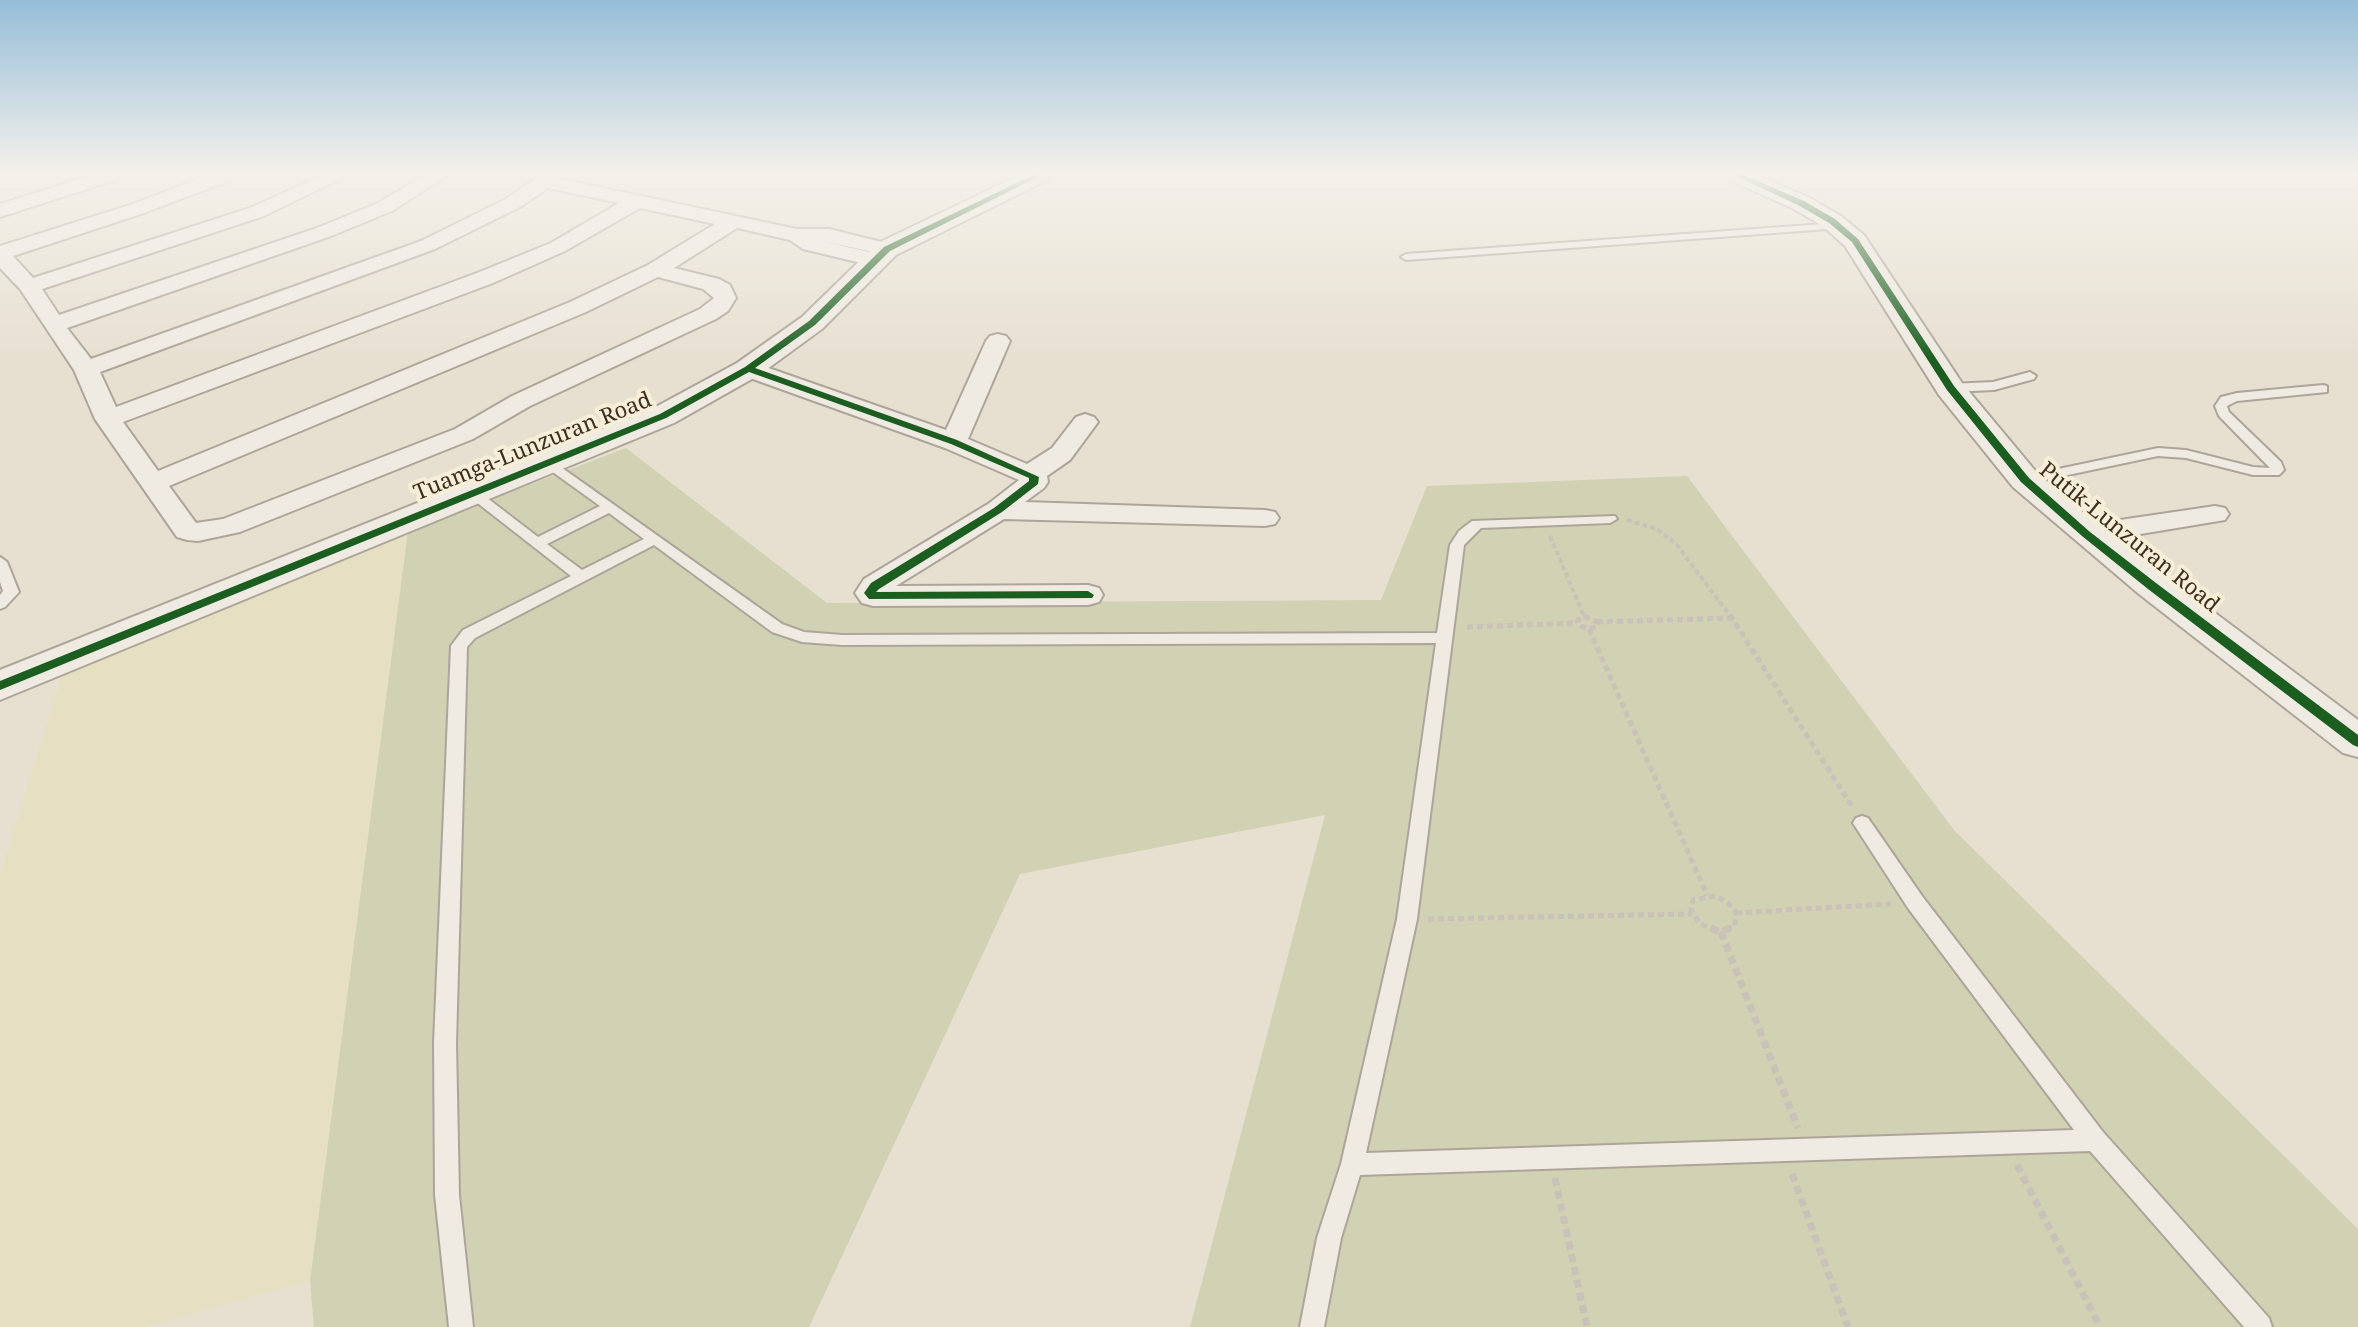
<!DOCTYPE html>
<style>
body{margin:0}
canvas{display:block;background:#e7e0d1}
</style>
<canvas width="2358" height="1327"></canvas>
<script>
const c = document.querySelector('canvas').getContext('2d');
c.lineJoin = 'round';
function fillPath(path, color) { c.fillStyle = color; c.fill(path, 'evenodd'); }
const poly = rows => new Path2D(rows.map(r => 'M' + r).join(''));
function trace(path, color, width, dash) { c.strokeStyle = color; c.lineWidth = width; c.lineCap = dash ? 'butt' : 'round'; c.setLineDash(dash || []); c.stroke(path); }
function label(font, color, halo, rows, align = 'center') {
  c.font = font + ' "Noto Serif",serif'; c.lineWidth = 8; c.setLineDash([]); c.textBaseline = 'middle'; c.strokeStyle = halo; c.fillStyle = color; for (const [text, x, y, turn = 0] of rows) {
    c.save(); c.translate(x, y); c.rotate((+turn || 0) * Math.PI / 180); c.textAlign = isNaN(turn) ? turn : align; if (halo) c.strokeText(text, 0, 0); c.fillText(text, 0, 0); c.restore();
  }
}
const farmland = poly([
 [408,531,310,1281,144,1327,0,1327,0,875,67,659]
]);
const cemetery = poly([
 [626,448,827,603,1381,600,1427,486,1687,476,1954,830,2358,1229,2358,1327,1190,1327,1325,815,1020,874,809,1327,314,1327,310,1281,408,531]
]);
const pathFar2 = poly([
 [1627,520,1657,529,1676,544,1731,617],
 [1550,536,1584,616],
 [1583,617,1586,617]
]);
const pathFar1 = poly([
 [1730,615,1853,808],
 [1584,616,1597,622,1596,627,1589,629,1581,626,1577,621,1584,616],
 [1597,622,1732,618],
 [1467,627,1577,623],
 [1589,629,1707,895],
 [1736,913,1891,904],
 [1428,919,1692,914],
 [1716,930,1700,924,1691,909,1693,900,1715,896,1728,903,1736,913,1735,926,1725,930]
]);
const path = poly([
 [1711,928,1721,932,1730,928],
 [1721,932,1798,1128],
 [2017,1165,2100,1327],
 [1792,1174,1848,1327],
 [1555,1178,1587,1327]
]);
const service = poly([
 [1838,223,1843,226,1842,228,1406,260,1401,257,1406,254,1838,223],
 [2030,372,2036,376,2034,379,1994,390,1950,392,1944,388,1950,384,1993,382,2030,372],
 [2323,385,2327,386,2327,392,2237,401,2227,406,2229,412,2281,462,2284,470,2279,475,2253,475,2186,458,2158,456,2025,484,2018,480,2025,476,2158,448,2186,450,2253,467,2270,468,2219,416,2215,406,2221,397,2237,393,2323,385],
 [548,458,782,624,804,632,842,635,1437,633,1450,545,1459,531,1472,521,1615,516,1617,519,1610,523,1481,528,1464,545,1417,919,1366,1153,2074,1130,1908,908,1853,823,1856,818,1862,816,1868,818,1922,896,2103,1132,2269,1318,2272,1327,2244,1327,2090,1151,1360,1175,1341,1238,1324,1327,1300,1327,1317,1238,1341,1164,1397,919,1436,643,842,645,802,642,772,632,654,545,475,638,467,647,456,1043,459,1195,473,1327,449,1327,435,1195,434,1043,451,646,463,630,571,576,466,494,468,491,478,491,538,537,600,506,543,465,541,462,548,458],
 [609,513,644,539,582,570,547,544,609,513],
 [0,557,7,562,19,592,5,607,0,609,0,595,3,591,0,582,0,557]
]);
const minor = poly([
 [91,175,120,175,118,179,0,217,0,204,91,175],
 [209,175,236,175,234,179,144,213,13,256,33,278,250,208,323,175,348,175,264,216,42,289,59,315,317,228,378,203,425,175,448,175,392,211,331,236,67,328,91,359,421,241,506,199,541,175,563,175,561,179,797,229,829,229,894,245,898,249,887,255,821,241,882,255,885,260,882,265,874,266,803,249,790,240,737,228,674,268,719,279,730,285,736,298,728,311,716,319,530,406,473,439,240,532,198,541,187,540,177,537,95,419,74,370,20,289,0,268,0,246,130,205,209,175],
 [548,188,619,203,551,243,477,273,116,407,100,372,435,249,520,207,548,188],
 [640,208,715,224,648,265,570,302,158,471,123,422,493,283,565,251,640,208],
 [658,277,703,289,714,298,700,309,512,396,455,429,223,519,196,523,169,486,586,312,658,277],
 [998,334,1006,336,1010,341,968,439,1027,464,1052,448,1076,417,1085,414,1094,417,1098,422,1070,460,1047,476,1048,482,1044,488,1025,502,1265,510,1275,512,1279,518,1275,524,1265,526,1004,519,896,586,1088,585,1099,588,1103,595,1099,602,1088,605,873,606,862,603,855,593,864,579,988,504,1019,480,945,448,739,374,736,369,739,364,757,364,946,430,986,341,990,336,998,334],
 [2215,506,2225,508,2229,514,2225,520,2086,543,2076,540,2072,534,2076,528,2086,525,2215,506]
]);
const tertiary = poly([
 [1020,175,1051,175,1047,180,896,255,822,329,759,375,674,423,0,700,0,670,652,409,737,363,802,317,878,243,1020,175],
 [1725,175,1757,175,1810,198,1841,216,1864,235,1962,383,2037,473,2099,526,2358,720,2358,757,2343,753,2139,594,2013,487,1939,395,1845,246,1823,226,1792,208,1729,180,1725,175]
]);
const cycleway = poly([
 [1033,175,1042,175,890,251,815,325,755,368,957,440,1039,477,1038,484,1002,512,879,589,876,592,1088,591,1094,595,1092,598,869,599,864,593,871,583,994,508,1029,481,1029,478,951,444,749,372,666,418,0,690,0,681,660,414,745,367,809,321,884,247,1033,175],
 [1734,175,1743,175,1804,201,1835,219,1858,239,1954,386,2029,478,2090,532,2156,583,2358,735,2358,747,2353,745,2148,589,2082,536,2021,482,1947,390,1852,242,1829,223,1798,205,1734,175]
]);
const streetNames = [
 ["Tuamga-Lunzuran Road",533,447,-22],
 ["Putik-Lunzuran Road",2129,538,39]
];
fillPath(farmland, '#e6dfc2');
fillPath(cemetery, '#d1d1b3');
trace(service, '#ada599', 4);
trace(minor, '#ada599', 4);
trace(tertiary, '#ada599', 4);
trace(pathFar2, '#c8c2b9', 4, [5, 3]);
trace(pathFar1, '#c8c2b9', 5, [6, 4]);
trace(path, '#c8c2b9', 7, [8, 5]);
fillPath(service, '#efebe3');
fillPath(minor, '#efebe3');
fillPath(tertiary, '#efebe3');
fillPath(cycleway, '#1b5e20');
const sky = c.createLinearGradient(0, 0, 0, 361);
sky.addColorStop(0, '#96bed9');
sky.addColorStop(0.48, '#f4f1ea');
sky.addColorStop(1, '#f4f1ea00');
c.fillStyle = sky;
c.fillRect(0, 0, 2358, 361);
label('22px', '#3d2e20', '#f7eed8', streetNames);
</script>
